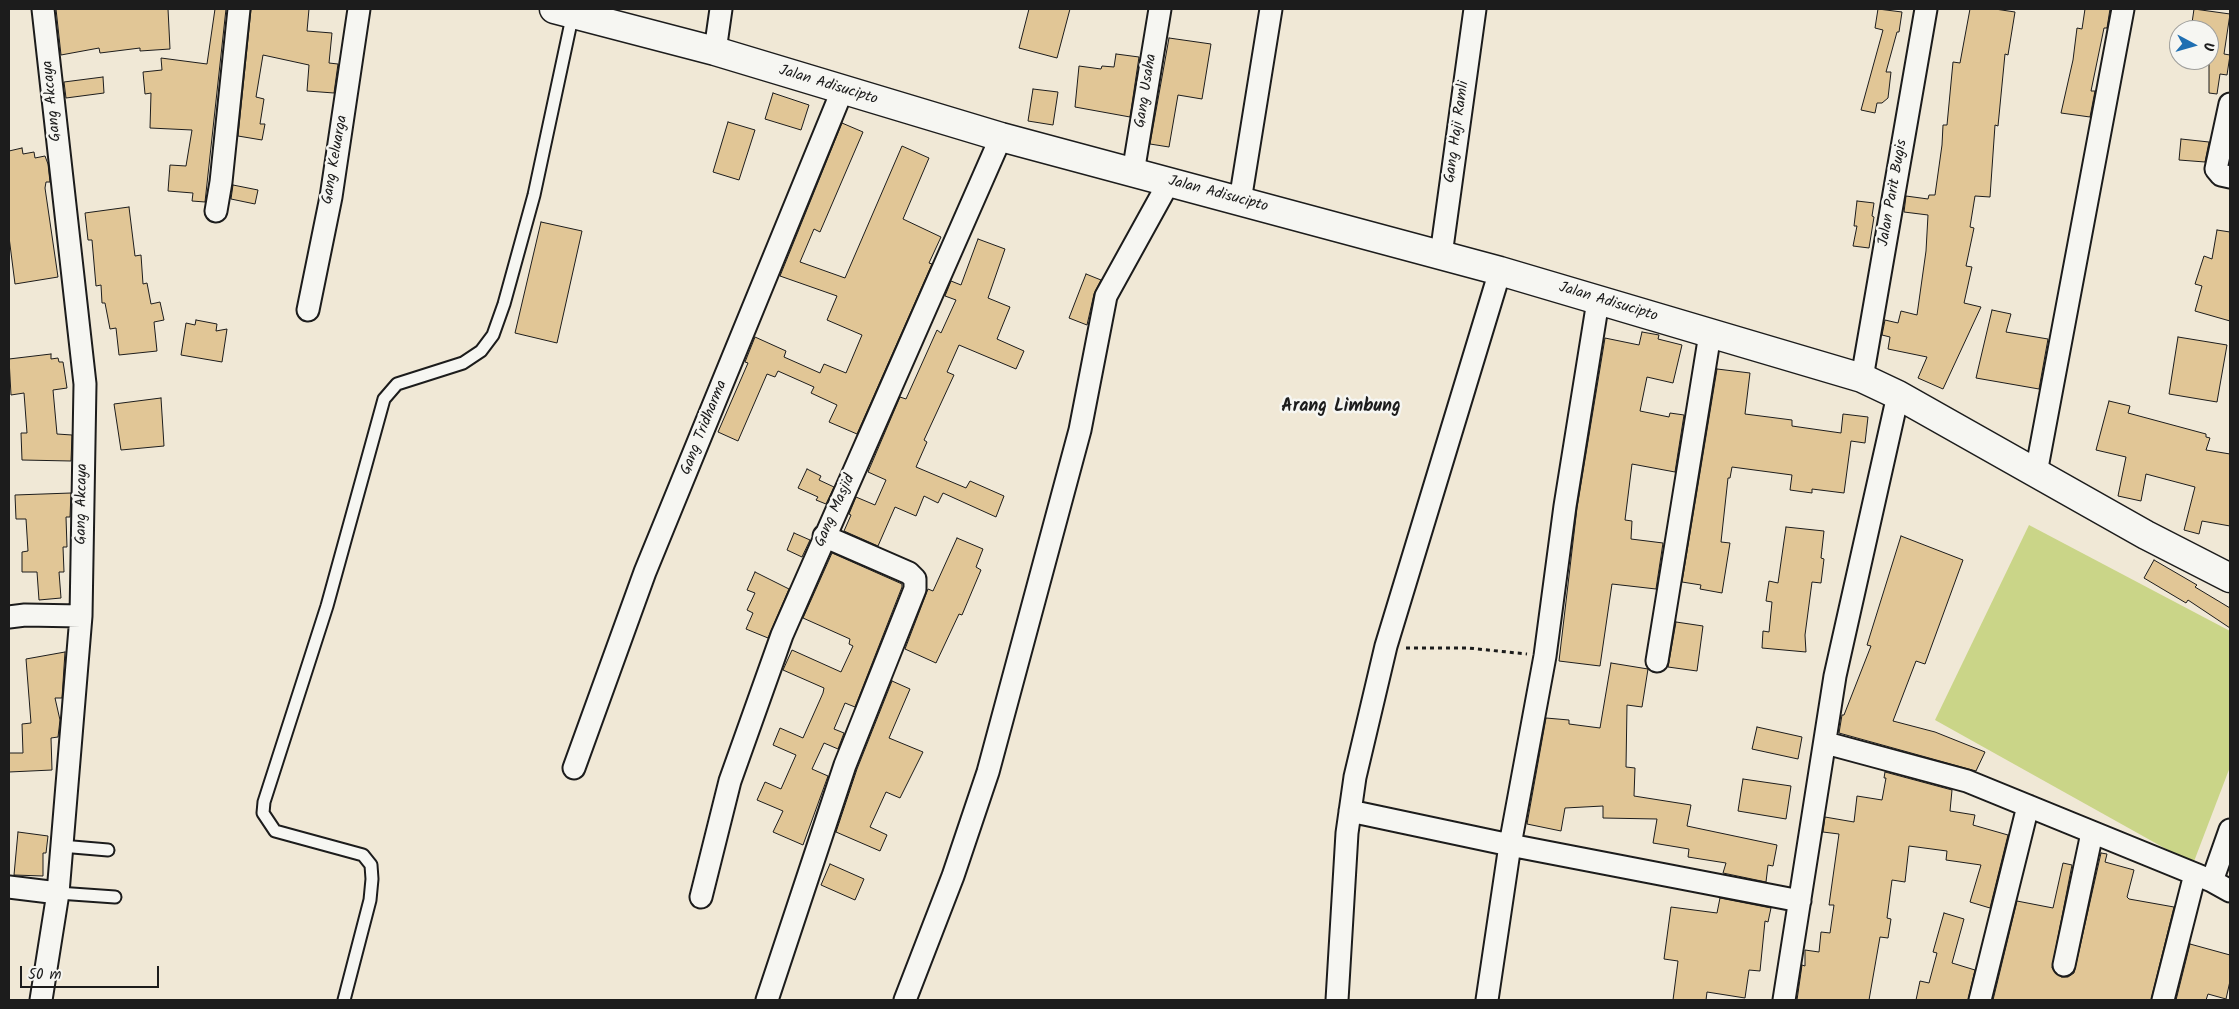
<!DOCTYPE html>
<style>
body{margin:0}
#map{position:relative;width:2239px;height:1009px;overflow:hidden;background:#f0e8d6;font-family:Kalam,sans-serif}
canvas{display:block}
.frame{position:absolute;inset:0;border:10px solid #1c1c1c;pointer-events:none}
.north{position:absolute;left:2169px;top:20px;width:50px;height:50px;box-sizing:border-box;background:#f6f6f2;border:1px solid #9f9f9c;border-radius:50%;rotate:96deg;font-size:14px;font-weight:700;line-height:20px;text-align:center;color:#1c1c1c}
.north::after{content:'';display:block;margin:auto;width:18px;height:22px;background:#1f6fb2;clip-path:polygon(50% 0,100% 100%,50% 72%,0 100%)}
.scale{position:absolute;left:20px;top:966px;width:139px;height:22px;box-sizing:border-box;border:2px solid #1c1c1c;border-top:0;padding-left:6px;font-size:15px;line-height:18px;white-space:nowrap;color:#1c1c1c;-webkit-text-stroke:4px #f6f6f2;paint-order:stroke}
</style>
<div id="map">
<canvas width="2239" height="1009"></canvas>
<div class="frame"></div>
<div class="north">U</div>
<div class="scale">50 m</div>
</div>
<script>
const c = document.querySelector('canvas').getContext('2d');
c.lineJoin = 'round';
function fillPath(path, color) { c.fillStyle = color; c.fill(path, 'evenodd'); }
const poly = rows => new Path2D(rows.map(r => 'M' + r).join(''));
function trace(path, color, width, dash) { c.strokeStyle = color; c.lineWidth = width; c.lineCap = dash ? 'butt' : 'round'; c.setLineDash(dash || []); c.stroke(path); }
function label(font, color, halo, rows, align = 'center') {
  c.font = font + ' Kalam,sans-serif'; c.lineWidth = 5; c.setLineDash([]); c.textBaseline = 'middle'; c.strokeStyle = halo; c.fillStyle = color; for (const [text, x, y, turn = 0] of rows) {
    c.save(); c.translate(x, y); c.rotate((+turn || 0) * Math.PI / 180); c.textAlign = isNaN(turn) ? turn : align; if (halo) c.strokeText(text, 0, 0); c.fillText(text, 0, 0); c.restore();
  }
}
const green = poly([
 [2029,525,2230,631,2230,767,2193,864,1935,720]
]);
const building = poly([
 [56,9,168,9,170,49,140,51,140,48,100,53,99,48,61,55,56,9],
 [215,9,226,9,205,202,192,201,193,193,168,191,170,165,186,166,192,130,150,128,151,93,145,94,143,72,162,70,161,58,207,64,215,9],
 [251,9,309,9,307,31,332,33,329,63,338,64,334,93,307,91,309,65,263,55,256,97,264,99,260,124,265,124,262,140,238,136,251,9],
 [1029,9,1070,9,1057,58,1019,48,1029,9],
 [1878,9,1902,12,1899,32,1897,32,1886,72,1891,72,1888,98,1882,103,1877,103,1875,113,1861,110,1883,30,1875,28,1878,9],
 [1970,9,1995,9,2015,12,2008,55,2005,54,1998,126,1995,125,1990,197,1975,196,1970,227,1974,228,1966,266,1972,267,1964,303,1981,307,1943,389,1918,378,1927,357,1888,349,1890,337,1882,335,1885,320,1898,323,1901,311,1917,315,1926,251,1928,215,1904,212,1906,196,1928,199,1929,195,1935,195,1942,145,1943,125,1947,125,1953,62,1960,63,1970,9],
 [2085,9,2110,9,2107,28,2104,28,2091,91,2095,91,2090,117,2061,113,2073,60,2077,28,2082,29,2085,9],
 [2194,9,2230,14,2224,54,2230,55,2227,75,2220,74,2217,94,2209,93,2209,30,2191,30,2194,9],
 [1169,38,1211,44,1202,99,1178,95,1169,147,1150,144,1169,38],
 [1116,54,1139,57,1130,117,1075,107,1079,66,1101,69,1102,66,1114,67,1116,54],
 [103,77,104,93,66,98,64,82,103,77],
 [1033,89,1058,92,1053,125,1028,121,1033,89],
 [773,93,809,105,801,130,765,119,773,93],
 [728,122,755,130,739,180,713,172,728,122],
 [842,123,863,132,820,232,814,229,800,262,845,278,902,146,929,158,903,219,941,237,929,263,932,264,857,434,829,422,837,405,811,393,814,387,778,371,775,377,767,374,738,441,718,432,748,363,745,362,755,337,786,351,784,357,820,373,824,364,846,373,862,335,827,320,837,296,780,276,842,123],
 [2181,139,2209,142,2205,162,2179,160,2181,139],
 [22,148,23,154,34,152,35,158,45,156,48,164,50,182,46,182,45,188,58,277,15,284,9,237,9,151,22,148],
 [233,185,258,190,255,204,231,199,233,185],
 [1857,201,1874,203,1872,216,1874,217,1869,248,1853,246,1857,226,1854,226,1857,201],
 [129,207,135,256,141,255,143,284,147,283,151,304,160,302,164,320,154,322,157,351,119,355,116,328,110,329,105,303,102,303,101,285,96,286,92,240,88,240,85,213,129,207],
 [541,222,582,231,557,343,515,333,541,222],
 [2217,230,2230,232,2230,321,2195,311,2202,286,2195,284,2204,256,2212,259,2217,230],
 [978,239,1005,249,988,298,1010,307,997,339,1024,351,1016,369,959,345,947,372,954,375,924,440,927,442,916,467,966,488,970,481,1004,496,996,517,943,493,938,503,924,496,916,516,895,507,878,546,844,531,851,515,849,514,856,497,875,505,886,480,868,472,900,397,906,399,937,330,941,333,956,300,945,296,951,281,961,285,978,239],
 [1086,274,1101,280,1094,294,1087,325,1069,318,1086,274],
 [1992,310,2011,314,2006,332,2048,339,2039,389,1976,378,1992,310],
 [196,320,217,324,216,331,227,329,222,362,181,355,186,323,195,325,196,320],
 [1642,332,1659,335,1658,339,1682,345,1673,383,1647,377,1640,411,1669,417,1670,413,1684,415,1675,472,1632,464,1625,520,1632,521,1631,539,1663,543,1656,589,1612,584,1600,666,1559,661,1577,508,1605,338,1639,345,1642,332],
 [2178,337,2227,345,2217,402,2169,394,2178,337],
 [51,354,51,359,58,358,59,362,63,362,64,368,67,388,53,390,57,434,72,435,71,461,22,460,21,433,27,433,24,393,11,395,9,359,51,354],
 [1717,369,1750,373,1745,414,1792,420,1792,426,1841,433,1843,414,1868,417,1865,443,1851,441,1844,493,1812,489,1812,493,1790,490,1792,475,1732,467,1730,478,1728,478,1721,542,1730,543,1722,593,1700,589,1701,585,1682,582,1717,369],
 [161,398,164,446,121,450,114,404,161,398],
 [2109,401,2130,406,2128,413,2206,434,2206,437,2210,438,2206,450,2230,454,2230,526,2202,521,2199,534,2184,530,2195,487,2146,474,2141,501,2118,496,2126,457,2096,450,2109,401],
 [807,469,821,476,819,480,834,487,826,504,816,500,818,497,798,488,807,469],
 [71,493,70,517,66,517,67,547,63,547,64,572,59,572,61,598,39,600,37,572,22,572,22,552,28,551,26,519,16,519,15,495,71,493],
 [1786,527,1824,531,1821,558,1824,559,1821,583,1812,582,1805,635,1806,652,1762,648,1763,631,1769,632,1772,602,1766,601,1769,581,1778,583,1786,527],
 [794,533,810,540,802,557,787,550,794,533],
 [1901,536,1963,560,1925,664,1916,661,1893,721,1935,732,1985,752,1976,771,1839,733,1842,715,1844,715,1871,646,1867,645,1901,536],
 [957,538,983,549,976,567,981,570,962,615,959,614,936,663,905,649,928,589,933,591,957,538],
 [832,553,902,584,902,587,855,707,845,703,834,729,844,733,838,749,824,743,812,769,828,776,803,845,773,832,783,811,757,800,765,782,781,789,796,755,773,745,780,728,803,738,823,693,824,688,783,670,792,650,841,672,853,646,849,644,850,639,803,618,832,553],
 [2154,560,2197,585,2195,587,2230,608,2230,628,2188,600,2186,603,2144,578,2154,560],
 [755,572,789,589,768,638,746,629,753,613,747,610,755,593,747,590,755,572],
 [1676,622,1703,626,1697,671,1668,667,1676,622],
 [65,652,62,698,55,698,60,720,58,737,51,738,52,770,9,772,9,753,23,753,22,724,31,723,26,659,65,652],
 [1611,663,1648,669,1642,707,1627,705,1626,767,1635,768,1634,796,1691,805,1687,826,1777,845,1773,866,1768,865,1766,882,1723,873,1726,863,1688,857,1689,849,1653,843,1657,819,1603,818,1603,806,1565,808,1561,831,1527,824,1546,718,1569,720,1569,724,1600,728,1611,663],
 [892,681,910,689,889,738,923,752,900,798,886,792,870,827,887,835,880,851,836,832,857,769,892,681],
 [1757,727,1802,737,1798,759,1752,749,1757,727],
 [1885,772,1952,790,1950,811,1975,815,1973,825,2008,835,1990,908,1970,902,1981,865,1946,860,1947,851,1909,846,1905,882,1892,880,1887,918,1891,919,1888,938,1880,937,1869,1000,1797,1000,1802,965,1805,966,1805,950,1819,952,1821,932,1830,933,1834,905,1829,905,1839,834,1823,832,1825,817,1854,822,1857,796,1882,800,1886,778,1884,778,1885,772],
 [1743,779,1791,786,1786,819,1738,811,1743,779],
 [18,832,48,836,46,853,43,853,43,876,14,875,18,832],
 [2101,853,2107,854,2105,862,2134,870,2127,897,2129,899,2174,907,2151,1000,1993,1000,2017,901,2053,908,2063,863,2072,865,2052,968,2061,977,2068,977,2074,973,2101,853],
 [830,864,864,879,855,900,821,885,830,864],
 [1720,898,1771,908,1768,922,1765,921,1760,971,1749,970,1745,998,1707,992,1706,1000,1673,1000,1678,961,1664,959,1671,907,1717,913,1720,898],
 [1944,913,1964,919,1952,963,1975,970,1968,1000,1916,1000,1920,981,1929,983,1937,953,1933,952,1944,913],
 [2190,944,2230,955,2230,981,2226,999,2208,994,2206,1000,2176,1000,2190,944]
]);
const path = poly([
 [1406,648,1468,648,1527,654]
]);
const lane = poly([
 [61,846,108,850],
 [58,893,115,897],
 [344,1000,370,900,372,879,371,865,363,855,275,831,263,813,264,802,327,606,384,399,397,384,463,363,481,351,493,335,504,304,534,195,573,13]
]);
const street = poly([
 [715,51,721,9],
 [2230,104,2216,169,2221,175,2230,177],
 [1133,173,1160,9],
 [1240,201,1271,9],
 [216,211,221,182,239,9],
 [1441,255,1475,9],
 [308,310,331,197,359,9],
 [1862,378,1926,9],
 [2036,473,2123,9],
 [9,617,25,615,81,616],
 [1657,661,1710,334],
 [1826,743,1967,781,2195,874],
 [574,768,645,572,842,91],
 [1350,811,1510,845,1800,901],
 [2212,881,2230,891],
 [9,887,58,893],
 [701,897,730,781,782,635,1001,137],
 [2064,965,2092,833],
 [41,1000,58,893,81,616,85,384,43,9],
 [767,1000,845,765,915,589,915,579,909,573,824,536],
 [905,1000,953,876,988,772,1080,430,1106,296,1169,182],
 [1337,1000,1347,833,1355,777,1386,646,1500,271],
 [1487,1000,1510,845,1545,656,1565,506,1598,301],
 [1784,1000,1835,676,1898,395],
 [1980,1000,2028,806],
 [2163,1000,2195,874,2212,881,2230,830]
]);
const secondary = poly([
 [554,9,715,51,1001,137,1500,271,1862,378,1898,395,2146,535,2230,578]
]);
const streetNames = [
 ["Jalan Adisucipto",828,86,17],
 ["Gang Usaha",1147,91,-81],
 ["Gang Akcaya",53,101,-96],
 ["Gang Haji Ramli",1458,132,-82],
 ["Gang Keluarga",336,160,-80],
 ["Jalan Parit Bugis",1894,193,-80],
 ["Jalan Adisucipto",1218,195,15],
 ["Jalan Adisucipto",1608,303,17],
 ["Gang Tridharma",705,428,-68],
 ["Gang Akcaya",83,504,-89],
 ["Gang Masjid",836,511,-66]
];
const quarterNames = [
 ["Arang Limbung",1341,408]
];
fillPath(green, '#cad588');
fillPath(building, '#e1c696');
trace(building, '#1c1c1c', 1);
trace(lane, '#1c1c1c', 15);
trace(street, '#1c1c1c', 25);
trace(secondary, '#1c1c1c', 31);
trace(path, '#1c1c1c', 3, [4, 4]);
trace(lane, '#f6f6f2', 11);
trace(street, '#f6f6f2', 21);
trace(secondary, '#f6f6f2', 28);
label('15px', '#1c1c1c', '#f6f6f2', streetNames);
label('bold 18px', '#1c1c1c', '#f6f6f2', quarterNames);
</script>
